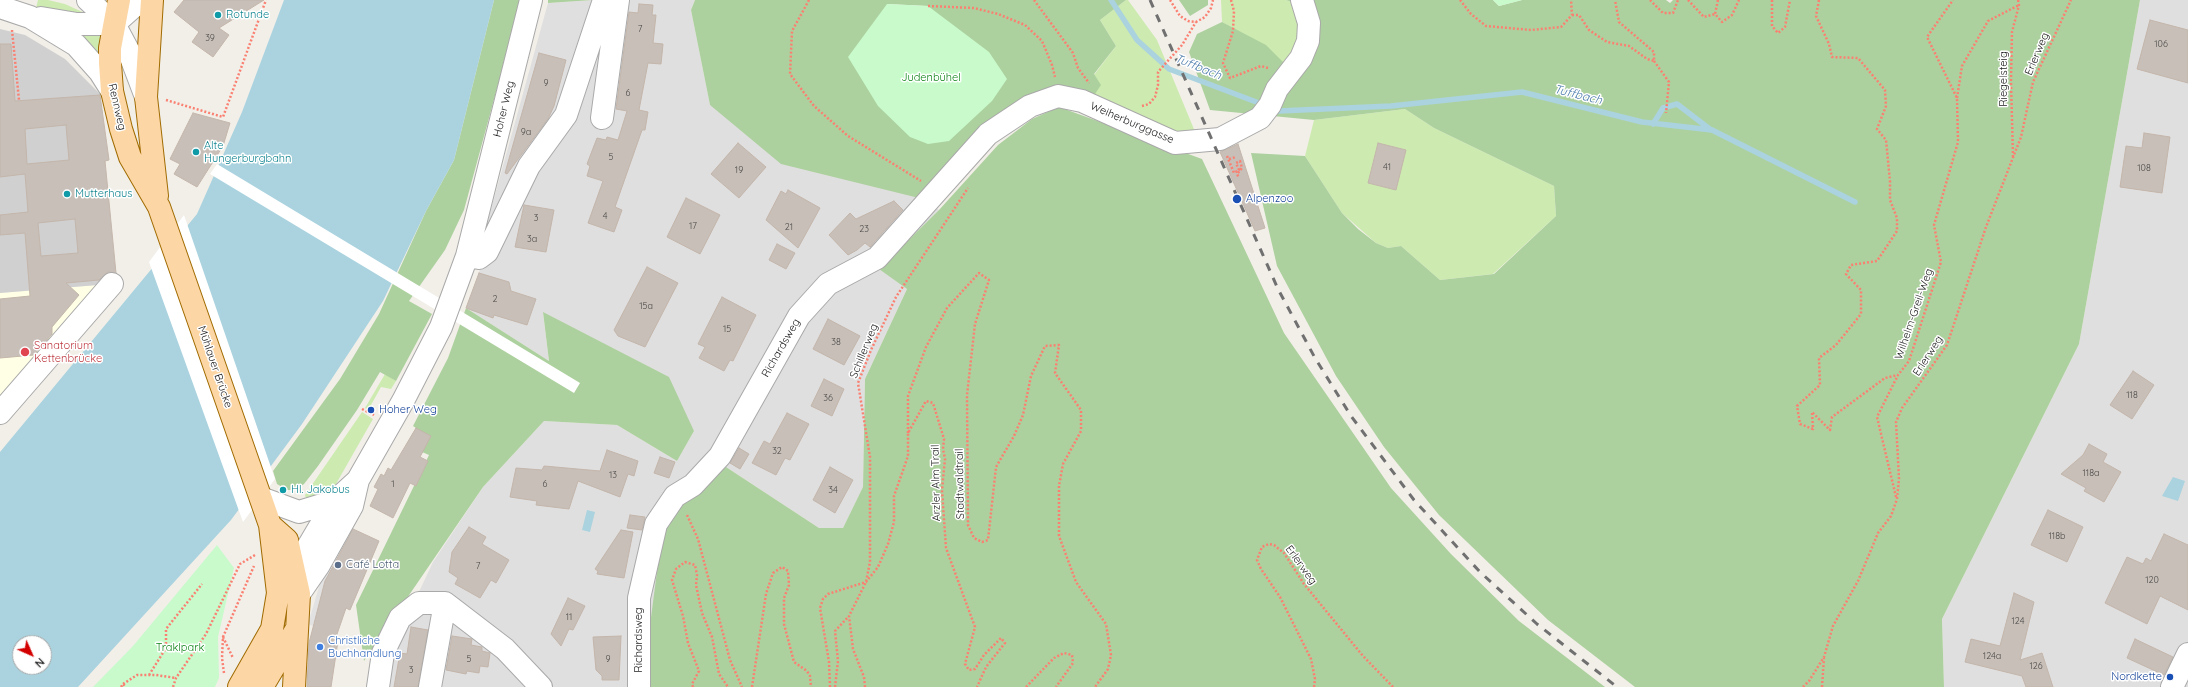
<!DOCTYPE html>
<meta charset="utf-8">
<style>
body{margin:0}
#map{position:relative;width:2188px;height:687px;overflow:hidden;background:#f2efe9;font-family:Quicksand,sans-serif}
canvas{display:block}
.north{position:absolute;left:12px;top:635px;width:40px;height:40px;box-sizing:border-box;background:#fff;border:1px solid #a7a7a7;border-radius:50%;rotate:135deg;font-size:11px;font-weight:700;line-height:16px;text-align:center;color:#222}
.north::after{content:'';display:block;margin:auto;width:14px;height:18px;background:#d40000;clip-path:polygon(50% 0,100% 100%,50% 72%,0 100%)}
</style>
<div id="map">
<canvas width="2188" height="687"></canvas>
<div class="north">N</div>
</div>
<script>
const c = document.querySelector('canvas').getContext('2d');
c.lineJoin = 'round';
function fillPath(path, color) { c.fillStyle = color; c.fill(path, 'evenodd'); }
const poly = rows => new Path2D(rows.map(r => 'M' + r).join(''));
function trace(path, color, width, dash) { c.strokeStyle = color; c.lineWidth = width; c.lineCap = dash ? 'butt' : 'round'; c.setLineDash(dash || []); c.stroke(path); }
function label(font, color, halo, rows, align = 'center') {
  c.font = font + ' Quicksand,sans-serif'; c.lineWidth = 3; c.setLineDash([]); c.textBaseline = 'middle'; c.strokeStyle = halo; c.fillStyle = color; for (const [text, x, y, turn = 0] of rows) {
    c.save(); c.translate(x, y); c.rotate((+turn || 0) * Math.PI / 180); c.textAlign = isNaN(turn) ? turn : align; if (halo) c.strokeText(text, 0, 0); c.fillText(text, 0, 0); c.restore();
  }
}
const residential = poly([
 [593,0,695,0,691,10,710,105,927,200,939,210,880,268,907,289,865,379,863,488,843,528,819,528,726,467,642,687,384,687,402,628,433,562,483,487,544,421,617,425,677,461,694,431,543,313,549,361,466,308,479,273,483,252,480,249,548,3],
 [2140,0,2188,0,2188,687,1944,687,1942,619,2079,344]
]);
const education = poly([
 [110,284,0,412,0,293]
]);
const religious = poly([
 [0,29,25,35,65,59,100,94,110,284,0,293]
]);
const grass = poly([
 [38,0,48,0,65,4,87,14,80,17,36,8],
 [1126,0,1128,0,1157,40,1196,134,1177,137,1093,97,1094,75,1116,46,1100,20],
 [1221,0,1286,0,1304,6,1291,70,1239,32,1222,22],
 [78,30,102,33,100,59,90,50],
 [1405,109,1434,128,1554,186,1556,216,1493,274,1440,280,1401,246,1388,248,1376,243,1342,213,1305,156,1314,120],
 [385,374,396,381,391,389,381,387,371,405,375,408,370,411,365,408],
 [362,412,373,419,336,484,326,496,308,506,305,495]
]);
const forest = poly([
 [494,0,521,0,464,210,445,250,409,301,432,314,396,381,380,372,357,410,318,466,304,484,295,490,287,490,277,484,273,471,340,379,379,314,426,211,454,160],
 [548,0,593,0,548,3],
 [695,0,1126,0,1100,20,1116,46,1094,74,1101,85,1093,97,1037,95,927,200,781,164,710,105,691,10],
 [887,4,928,6,928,144],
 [1179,0,1208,0,1208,5,1190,16],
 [1286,0,1493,0,1499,6,1522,0,1666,0,1670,3,1673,0,2140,0,2079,344,1942,619,1944,687,1635,687,1548,620,1439,515,1384,447,1336,376,1277,266,1251,153,1305,156,1342,213,1358,229,1376,243,1388,248,1401,246,1440,280,1494,274,1556,216,1554,186,1434,128,1405,109,1314,120,1210,110,1189,52,1197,34,1222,22,1266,45,1291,70,1304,6],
 [1059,107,1202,159,1284,333,1391,488,1451,554,1519,621,1605,687,642,687,662,533,676,507,726,467,819,528,843,528,863,487,865,379,907,289,879,269,939,210,998,145,1032,119],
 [466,308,549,361,543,312,669,377,694,431,677,461,617,425,544,421,483,487,364,661,356,605,429,455,406,445,416,428,413,426,448,358]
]);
const park = poly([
 [1493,0,1522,0,1499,6],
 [887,4,928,6,989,52,1007,79,992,101,949,141,928,144,910,137,878,106,848,57],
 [217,545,234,568,218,637,219,678,215,687,93,687,133,646]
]);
const parking = poly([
 [328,562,331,568,313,626,308,624,321,580]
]);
const water = poly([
 [284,0,494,0,454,160,426,211,383,301,302,424,231,520,78,687,0,687,0,452,197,214,242,112],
 [20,643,44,643,44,667,20,667],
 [2173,477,2185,481,2178,501,2162,496],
 [587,510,595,512,590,532,582,530]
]);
const pier = poly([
 [217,164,580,383,574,393,210,174],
 [184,215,275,479,243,522,149,262]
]);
const stream = poly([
 [1111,0,1137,40,1169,69,1259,103],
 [1279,111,1391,106,1522,92,1642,122,1712,130,1855,202],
 [1653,124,1663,108,1677,104,1711,130]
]);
const building = poly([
 [184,0,264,0,219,28,229,35,213,57,192,42,199,32,174,12,184,0],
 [639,4,653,5,652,15,656,15,653,43,663,44,661,64,648,63,639,110,648,112,645,130,642,130,615,207,622,210,614,232,588,223,603,181,587,176,590,166,587,164,597,138,606,140,607,137,618,140,627,111,616,109,629,12,638,13,639,4],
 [2150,20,2188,30,2188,83,2137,69,2150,20],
 [0,44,11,44,15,101,100,95,109,160,105,161,116,273,108,272,99,280,66,283,79,295,52,327,52,334,34,355,0,358,0,299,30,296,25,233,0,235,0,215,28,212,25,174,0,177,0,44],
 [66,125,69,160,27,164,25,129,66,125],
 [75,219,78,253,41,256,38,223,75,219],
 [539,53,566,60,554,106,548,119,507,174,505,173,539,53],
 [193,113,230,123,223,146,197,187,174,174,180,164,170,159,193,113],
 [2144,133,2170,137,2162,193,2120,187,2126,146,2142,148,2144,133],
 [738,143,766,167,739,198,711,174,738,143],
 [1378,143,1406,150,1396,190,1368,183,1378,143],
 [1238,144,1265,228,1255,231,1220,152,1238,144],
 [788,190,820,208,798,248,766,220,781,191,786,194,788,190],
 [686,198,720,215,700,254,667,237,686,198],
 [894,201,903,210,870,247,865,243,857,250,848,255,829,235,850,213,856,219,894,201],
 [524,205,554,210,546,252,515,247,524,205],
 [777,244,795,253,786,269,769,260,777,244],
 [647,267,678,283,645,347,618,336,614,330,647,267],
 [479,273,509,282,511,291,536,299,527,325,494,315,493,318,466,308,479,273],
 [722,297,756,315,733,361,730,360,724,371,699,358,705,347,698,344,722,297],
 [828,319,860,336,844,365,813,349,828,319],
 [2133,371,2154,385,2132,419,2110,405,2133,371],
 [824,379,844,389,832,416,811,406,824,379],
 [787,413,809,424,790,460,785,458,776,475,752,463,764,441,770,444,787,413],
 [416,428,431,436,420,457,428,461,416,486,410,483,393,518,370,506,378,489,374,487,381,474,384,476,388,468,391,470,416,428],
 [2089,444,2107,454,2103,462,2121,472,2104,502,2084,491,2086,488,2061,474,2083,455,2089,444],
 [739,448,749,454,740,469,730,463,739,448],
 [607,450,638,461,634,476,628,474,620,497,578,481,569,509,536,505,537,501,510,497,516,468,542,470,544,466,600,471,607,450],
 [660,457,675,462,669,478,654,473,660,457],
 [830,467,853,480,835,513,813,500,830,467],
 [2048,510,2083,527,2067,562,2031,545,2048,510],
 [630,515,645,517,642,530,627,528,630,515],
 [469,527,486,537,482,544,509,560,496,583,491,580,480,598,455,584,458,578,449,572,452,552,469,527],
 [353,529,379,541,350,610,346,608,335,640,338,641,331,687,307,687,309,643,325,581,353,529],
 [621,530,633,532,624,578,597,574,598,571,595,569,621,530],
 [2164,534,2188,545,2188,610,2160,596,2147,624,2105,603,2127,557,2143,564,2146,558,2151,561,2164,534],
 [2014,593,2034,602,2020,660,2042,653,2053,687,2026,687,2022,676,1965,662,1971,639,2000,646,2014,593],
 [568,598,585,606,573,630,569,629,561,646,551,634,568,598],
 [411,627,428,630,418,687,394,687,400,653,407,654,411,627],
 [452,636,472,639,471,645,482,647,482,651,490,653,488,667,480,666,479,673,467,671,466,674,446,670,452,636],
 [621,636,619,680,602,680,602,676,596,670,593,637,621,636],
 [2135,639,2173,657,2164,675,2127,658,2135,639]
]);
const path = poly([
 [809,0,792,31,790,74,814,106,848,136,921,181],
 [1034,0,1073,53,1078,68,1089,83],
 [1170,0,1180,16,1188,21,1196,22,1205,17,1211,8,1213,0],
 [1231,0,1234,11,1233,31,1223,63,1230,78,1261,66,1268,68],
 [1460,0,1471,14,1486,26,1531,30,1561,27,1572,15,1571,0],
 [1650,0,1663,13,1673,13,1678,0],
 [1688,0,1704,17,1715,14],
 [1718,0,1715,14,1722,22,1732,15,1739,0],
 [1772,0,1772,26,1778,33,1785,27,1790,0],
 [1819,0,1816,16,1829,44,1832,57,1858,58,1885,90,1886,106,1877,129,1886,140,1890,181,1890,200,1897,218,1897,231,1877,261,1851,265,1846,274,1861,290,1861,314,1836,345,1819,358,1820,385,1797,406,1800,424,1813,429,1812,412,1830,430,1832,417,1885,378,1898,375],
 [928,6,974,8,998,14,1025,25,1042,41,1052,65,1055,77],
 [1572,15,1579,15,1589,30,1607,42,1629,46,1647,59,1654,61,1654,52,1619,22,1615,0],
 [12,30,19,100],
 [1654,61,1669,82,1666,113],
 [1957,98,1962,66,1988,21,2019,5],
 [166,100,223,117,266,0],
 [1142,106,1149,104,1155,97,1158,85,1158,72,1182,45,1196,22],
 [1227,156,1234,173,1239,170,1236,163,1240,161,1242,168,1237,174,1239,178],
 [2013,157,2011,81,2012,32,2019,5,2018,0],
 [1229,159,1236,157],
 [362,409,374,415],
 [908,433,908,396,926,347,947,308,979,273,989,280,975,324,967,395,968,525,974,538,982,542,988,540,996,467,1014,436,1023,415,1031,376,1045,346,1059,345,1055,373,1081,410,1081,431,1063,464,1059,486,1059,536,1076,582,1106,624,1111,655,1108,669,1095,687],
 [1896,497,1877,417,1898,375,1909,361,1941,262,1934,225,1958,142,1957,98,1927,37,1953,0],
 [687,515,698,539,730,660,742,687],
 [223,637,233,658],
 [224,673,222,658,223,637,254,566],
 [149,675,166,648,166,629,202,584],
 [123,684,137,675,156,675,176,678],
 [121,687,123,684,126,687],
 [173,687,176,678,206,634,240,564,255,555],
 [693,687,692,684,699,671,688,643,683,616,672,580,676,569,685,562,695,565,697,575,696,585,702,613,712,637,719,674,728,687],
 [752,687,766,594,773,573,782,567,788,571,789,585,784,598,784,624,794,662,807,671,810,676,811,687],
 [830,687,829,662,820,608,823,599,828,594,866,582,878,567,888,544,894,522,894,496,908,456,908,433,926,401,933,403,944,439,943,449,945,459,942,490,946,548,975,627,965,664,969,670,975,669,984,655,1001,638,1005,643,986,667,977,687],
 [835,687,838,661,835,631,849,616],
 [865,687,864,677,853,649,849,616,866,582,870,562,870,457,858,383,871,350,896,297,968,188],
 [1026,687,1054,658,1064,653,1072,655,1073,663,1056,687],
 [1314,687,1315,679,1311,659,1280,597,1261,569,1257,560,1262,547,1269,544,1274,545,1284,553,1304,584,1363,656,1393,687],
 [1803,687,1809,681,1824,657,1833,626,1858,581,1878,533,1891,516,1897,499,1899,479,1896,422,1902,408,1947,345,1986,227,2021,137,2033,82,2071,0],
 [1822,687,1824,658]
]);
const minor = poly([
 [88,0,114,24,129,52,146,97],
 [0,7,30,17,76,45,100,72,112,91],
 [41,18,77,24,114,24,141,0],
 [602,118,618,0],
 [467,256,479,258,487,252,529,166,566,115,604,0],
 [0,413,112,284],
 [261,498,299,512,335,501],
 [287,582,335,501,358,480,403,401,441,327,467,256,531,0],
 [299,594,319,565,352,506,358,480],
 [378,687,383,653,400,618,419,603,445,603,505,649,541,687],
 [430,687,445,603],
 [639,687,639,598,656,524,675,496,693,485,720,456,799,316,828,284,877,258,988,134,1030,106,1058,96,1082,101,1175,143,1220,139,1260,118,1270,105,1277,89,1301,58,1308,41,1309,23,1302,0],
 [2172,687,2188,654]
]);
const major = poly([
 [119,0,110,48,110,63,112,91,121,129,130,157,159,207,270,525,278,593,272,629,239,687],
 [152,0,146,97,157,196],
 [270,525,287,540,299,594,294,687],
 [262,687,296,630]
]);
const rail = poly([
 [1150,0,1278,289,1315,358,1351,416,1414,500,1480,572,1537,624,1617,687]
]);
const markers = [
 [218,15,4,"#0f9aa8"],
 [196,152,4,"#0f9aa8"],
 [67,194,4,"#0f9aa8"],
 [1237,199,5,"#1a4fb4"],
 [25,352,5,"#e0444e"],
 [371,410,4,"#1a4fb4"],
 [283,490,4,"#0f9aa8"],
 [338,565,4,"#5c6f8a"],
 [320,647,4,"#3f7fe0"],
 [2170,677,4,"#1a4fb4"]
];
const numberNames = [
 ["7",640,29],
 ["39",210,38],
 ["106",2161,44],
 ["9",546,83],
 ["6",628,93],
 ["9a",526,132],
 ["5",611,157],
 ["41",1387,167],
 ["108",2144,168],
 ["19",739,170],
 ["4",605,216],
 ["3",536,218],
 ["17",693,226],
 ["21",789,227],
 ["23",864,229],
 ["3a",532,239],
 ["2",495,299],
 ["15a",646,306],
 ["15",727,329],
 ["38",836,342],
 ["118",2132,395],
 ["36",828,398],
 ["32",777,451],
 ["118a",2091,473],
 ["13",613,475],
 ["1",393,484],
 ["6",545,484],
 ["34",833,490],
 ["118b",2057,536],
 ["7",478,566],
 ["120",2152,580],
 ["11",569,617],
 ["124",2018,621],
 ["124a",1992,656],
 ["5",469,659],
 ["9",608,659],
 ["126",2036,666],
 ["3",411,670]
];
const cultureNames = [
 ["Rotunde",226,15],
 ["Alte",204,146],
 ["Hungerburgbahn",204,159],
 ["Mutterhaus",75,194],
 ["Hl. Jakobus",291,490]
];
const streetNames = [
 ["Erlerweg",2037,54,-67],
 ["Riegelsteig",2004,79,-90],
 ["Rennweg",117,107,77],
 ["Hoher Weg",504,109,-76],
 ["Weiherburggasse",1132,123,23],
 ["Wilhelm-Greil-Weg",1914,314,-71],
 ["Richardsweg",781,348,-60],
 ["Schillerweg",864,351,-68],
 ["Erlerweg",1928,356,-57],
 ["Mühlauer Brücke",215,367,71],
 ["Arzler Alm Trail",936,483,-91],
 ["Stadtwaldtrail",960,484,-91],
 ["Erlerweg",1301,565,54],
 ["Richardsweg",639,640,-90]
];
const parkNames = [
 ["Judenbühel",931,78],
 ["Traklpark",180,648]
];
const transitNames = [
 ["Alpenzoo",1246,199],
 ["Hoher Weg",379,410],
 ["Nordkette",2162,677,"right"]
];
const healthNames = [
 ["Sanatorium",34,346],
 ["Kettenbrücke",34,359]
];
const serviceNames = [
 ["Café Lotta",346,565]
];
const shopNames = [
 ["Christliche",328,641],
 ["Buchhandlung",328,654]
];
const waterNames = [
 ["Tuffbach",1198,67,22],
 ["Tuffbach",1578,95,14]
];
fillPath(residential, '#e0dfdf');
fillPath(education, '#ffffe5');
fillPath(religious, '#d0d0d0');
fillPath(grass, '#cdebb0');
fillPath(forest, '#add19e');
fillPath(park, '#c8facc');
fillPath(parking, '#e2e2e2');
fillPath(water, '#aad3df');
fillPath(pier, '#fff');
trace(stream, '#aad3df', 5.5);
fillPath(building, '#c7bfb8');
trace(building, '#c4b6ab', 1);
trace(minor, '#a9a9a9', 24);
trace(major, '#a06b00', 24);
trace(path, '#fa8072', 2.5, [2, 2]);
trace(minor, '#fff', 22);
trace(major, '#fcd6a4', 22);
trace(rail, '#707070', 3, [8, 8]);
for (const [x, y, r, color] of markers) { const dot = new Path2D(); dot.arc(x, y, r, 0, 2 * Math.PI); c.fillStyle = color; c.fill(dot); trace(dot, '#fff', 1.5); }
label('9px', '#4b4948', null, numberNames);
label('11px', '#0d838f', '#fff', cultureNames, 'left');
label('11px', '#222', '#fff', streetNames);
label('11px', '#0c8416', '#fff', parkNames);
label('11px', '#164399', '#fff', transitNames, 'left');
label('11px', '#be3a42', '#fff', healthNames, 'left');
label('11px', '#4e5e75', '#fff', serviceNames, 'left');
label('11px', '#366cbe', '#fff', shopNames, 'left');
label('italic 12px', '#4a7aab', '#fff', waterNames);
</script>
